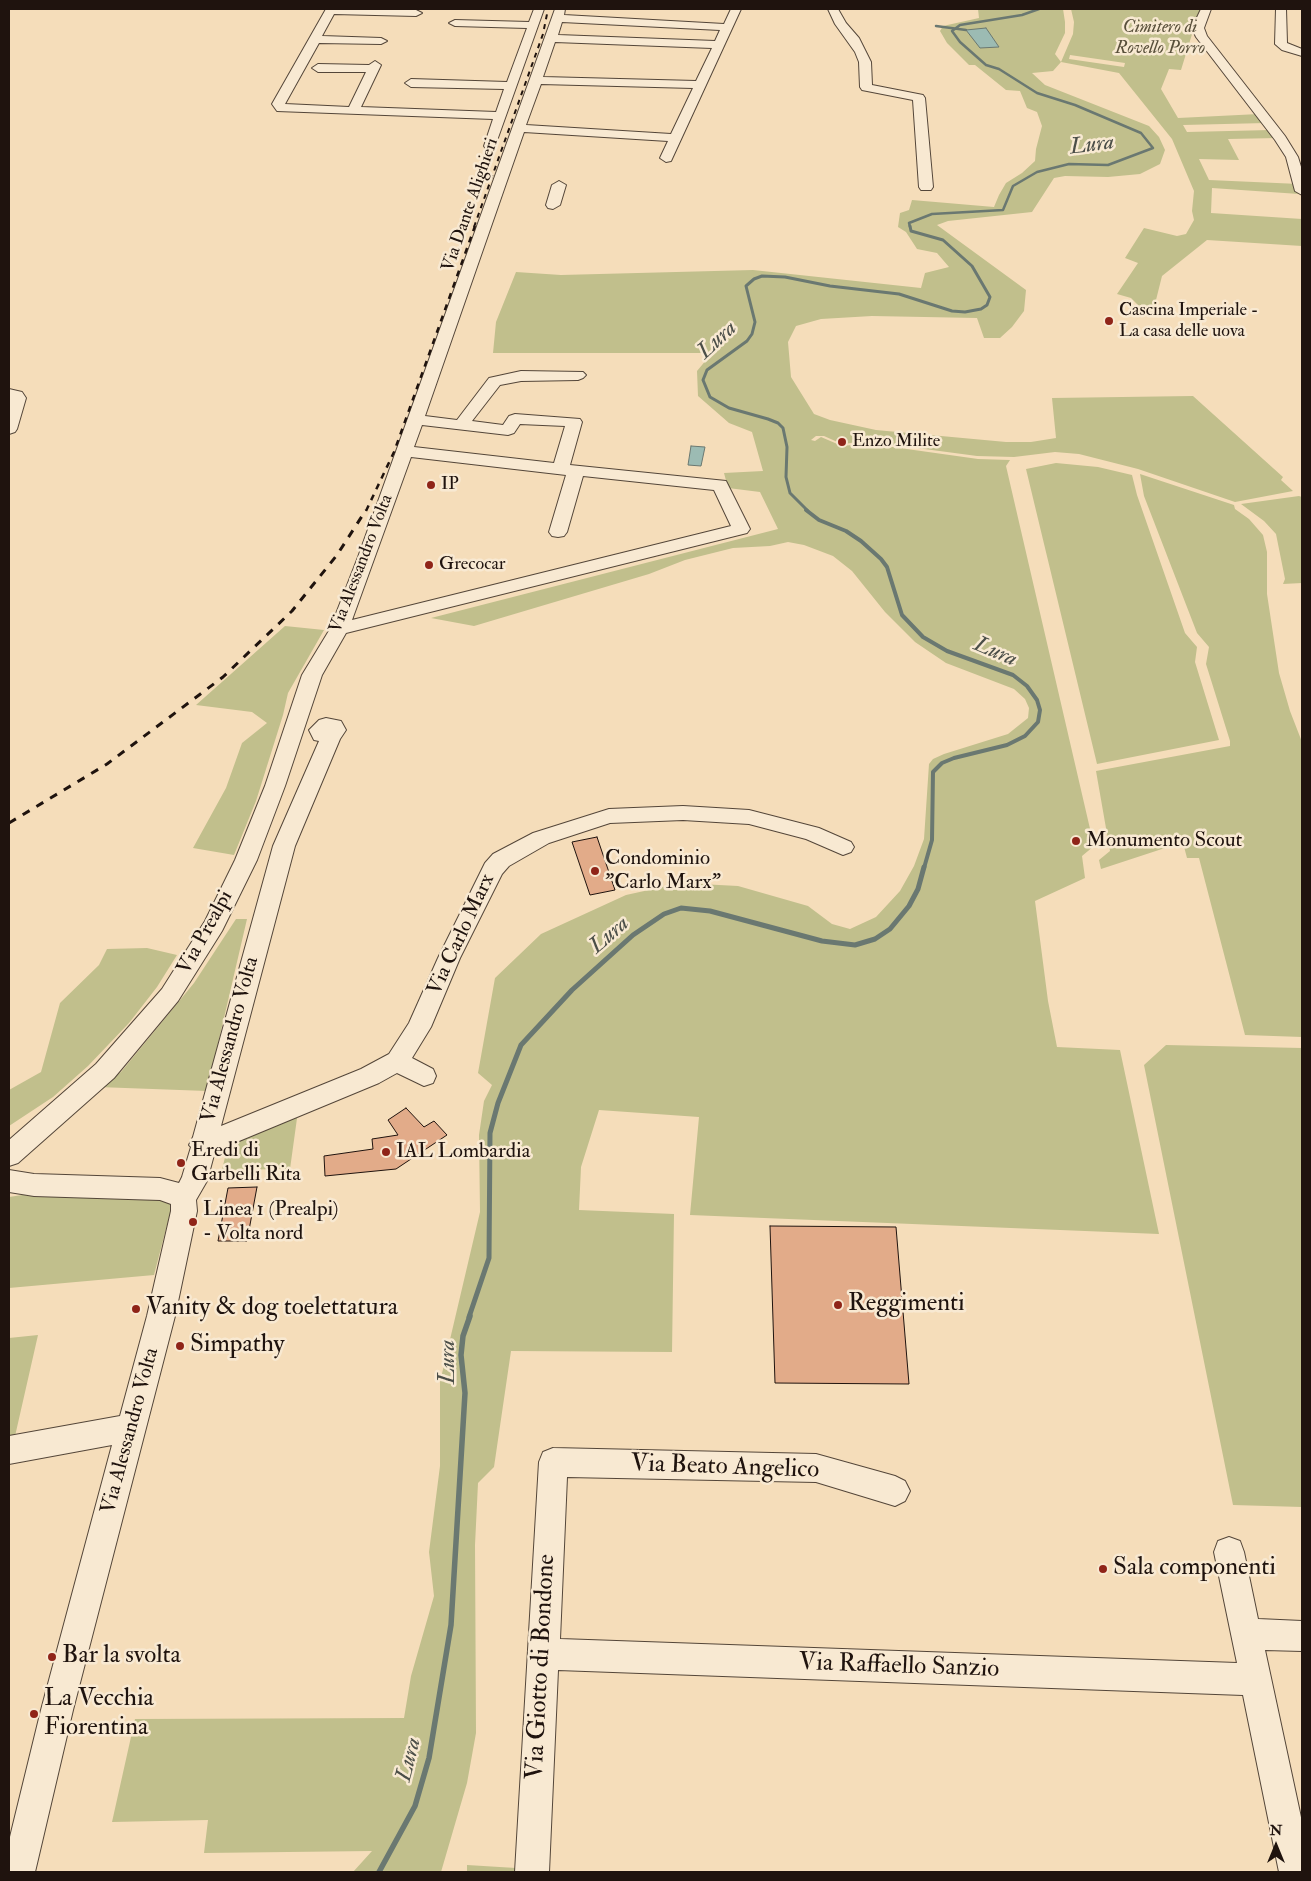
<!DOCTYPE html>
<style>
body{margin:0}
#map{position:relative;width:1311px;height:1881px;overflow:hidden;background:#f5ddba;font-family:"IM FELL Double Pica",serif}
canvas{display:block}
.frame{position:absolute;inset:0;border:10px solid #1f130e;pointer-events:none}
.north{position:absolute;left:1251px;top:1821px;width:50px;height:50px;-webkit-text-stroke:4px #f8e9d2;paint-order:stroke;rotate:0deg;font-size:14px;font-weight:700;line-height:20px;text-align:center;color:#1f130e}
.north::after{content:'';display:block;margin:auto;width:18px;height:22px;background:#1f130e;clip-path:polygon(50% 0,100% 100%,50% 72%,0 100%)}
</style>
<div id="map">
<canvas width="1311" height="1881"></canvas>
<div class="frame"></div>
<div class="north">N</div>
</div>
<script>
const c = document.querySelector('canvas').getContext('2d');
c.lineJoin = 'round';
function fillPath(path, color) { c.fillStyle = color; c.fill(path, 'evenodd'); }
const poly = rows => new Path2D(rows.map(r => 'M' + r).join(''));
function trace(path, color, width, dash) { c.strokeStyle = color; c.lineWidth = width; c.lineCap = dash ? 'butt' : 'round'; c.setLineDash(dash || []); c.stroke(path); }
function label(font, color, halo, rows, align = 'center') {
  c.font = font + ' "IM FELL Double Pica",serif'; c.lineWidth = 5; c.setLineDash([]); c.textBaseline = 'middle'; c.strokeStyle = halo; c.fillStyle = color; for (const [text, x, y, turn = 0] of rows) {
    c.save(); c.translate(x, y); c.rotate((+turn || 0) * Math.PI / 180); c.textAlign = isNaN(turn) ? turn : align; if (halo) c.strokeText(text, 0, 0); c.fillText(text, 0, 0); c.restore();
  }
}
const green = poly([
 [946,9,1063,9,1065,22,1065,33,1055,54,1061,62,1073,34,1074,22,1071,9,1202,9,1193,31,1181,70,1169,69,1161,89,1178,118,1259,114,1266,123,1183,125,1187,132,1271,130,1278,138,1228,139,1239,160,1199,159,1209,180,1299,184,1300,187,1299,194,1212,188,1211,213,1302,219,1302,246,1207,240,1162,276,1152,316,1144,316,1140,307,1131,298,1117,294,1138,263,1125,258,1144,228,1177,236,1186,234,1194,220,1192,211,1194,191,1172,139,1119,73,1061,62,1053,71,1032,73,1045,85,1149,126,1159,137,1165,150,1160,164,1140,174,1108,177,1065,176,1054,178,1032,212,948,221,937,225,1026,290,1024,311,1012,327,1000,338,984,338,977,318,872,316,821,319,796,326,788,342,791,377,814,414,830,420,876,430,1006,442,1031,442,1056,438,1052,398,1193,396,1283,477,1281,480,1293,491,1235,502,1138,469,1079,454,1055,452,1014,457,977,456,857,440,851,443,842,444,824,436,816,436,811,440,815,441,821,437,842,446,852,445,857,442,978,459,1010,460,1006,466,1094,846,1082,856,1085,878,1035,901,1048,1001,1057,1047,1120,1050,1159,1234,690,1215,699,1117,599,1110,581,1167,579,1210,674,1214,672,1352,511,1351,494,1467,478,1483,475,1545,476,1733,467,1783,441,1872,353,1872,372,1851,204,1853,208,1820,112,1822,135,1719,404,1718,411,1676,434,1596,429,1552,440,1466,440,1382,480,1212,479,1135,484,1101,492,1085,478,1073,495,978,541,934,626,895,681,883,738,886,808,906,832,924,850,929,876,917,900,891,914,866,924,839,929,764,933,759,944,754,1008,734,1028,718,1029,708,1025,699,1014,689,946,663,915,642,885,612,852,571,833,556,804,545,788,542,770,546,733,548,685,560,649,574,474,626,431,618,778,529,760,492,728,488,724,473,763,471,752,432,729,423,698,396,697,371,712,353,493,353,496,322,516,272,561,275,753,270,921,288,925,273,949,267,937,253,917,249,906,232,898,227,900,213,909,210,912,200,994,207,999,195,1006,183,1022,173,1035,161,1036,149,1042,126,1037,112,1027,108,1020,91,1006,90,975,65,969,65,947,43,940,31,943,26,979,18,978,9],
 [1070,55,1125,63,1124,67,1069,59],
 [1056,463,1098,467,1132,475,1137,495,1185,633,1197,647,1195,662,1219,740,1097,764,1026,469],
 [1140,474,1234,505,1235,509,1249,519,1263,535,1267,552,1267,594,1279,673,1290,711,1302,742,1302,1037,1245,1035,1199,858,1187,858,1182,839,1165,848,1101,869,1099,860,1110,851,1096,771,1230,746,1230,741,1206,664,1209,647,1197,633,1144,496],
 [1299,496,1302,497,1302,583,1283,584,1285,579,1276,534,1264,521,1241,504],
 [285,626,324,630,288,693,283,715,256,801,234,855,193,848,226,788,242,743,267,723,252,712,196,705],
 [236,919,247,919,207,1091,98,1087,121,1072,194,983],
 [147,948,177,955,157,987,129,1023,88,1066,53,1097,9,1126,9,1090,41,1072,60,1003,99,965,107,949],
 [1166,1045,1302,1048,1302,1507,1233,1505,1144,1065],
 [298,1111,290,1169,222,1170,229,1140],
 [29,1194,165,1197,173,1202,154,1275,9,1288,9,1197],
 [38,1335,13,1445,9,1446,9,1338],
 [467,1865,516,1868,516,1872,467,1872]
]);
const water = poly([
 [986,28,999,47,980,48,966,30,986,28],
 [691,446,705,447,701,466,688,465,691,446]
]);
const streamFar4 = poly([
 [936,26,966,30],
 [910,227,909,223,932,214,1003,210,1013,186,1037,172,1069,164,1108,165,1153,148,1141,133,1075,105,1037,93,999,69,986,65,960,42,952,31,960,25,1022,15,1039,9]
]);
const streamFar3 = poly([
 [808,511,790,493,786,477,787,447,783,428,778,423,768,419,729,408,710,397,703,380,707,370,747,341,752,334,755,322,746,286,754,279,762,276,785,277,830,286,899,294,952,311,965,312,981,309,987,305,990,297,972,266,943,240,911,231,910,226]
]);
const streamFar2 = poly([
 [806,510,819,520,846,531,861,541,881,559,887,567,902,615,923,637,947,651,1013,675,1027,686,1037,700,1040,710,1038,722,1025,736,1007,745,954,758,942,763,933,772,932,840,924,868]
]);
const streamFar1 = poly([
 [469,1317,489,1258,490,1133,498,1103,521,1045,572,990,633,935,664,914,681,908,710,911,822,941,855,945,875,939,890,929,909,906,918,889,924,867]
]);
const stream = poly([
 [379,1872,415,1806,429,1758,451,1625,465,1393,461,1355,463,1336,470,1316]
]);
const building = poly([
 [597,837,615,890,590,895,572,842,597,837],
 [406,1108,424,1127,434,1121,447,1135,396,1169,325,1176,324,1156,373,1149,372,1139,398,1135,388,1120,406,1108],
 [257,1187,247,1241,218,1241,228,1188,257,1187],
 [770,1226,896,1227,909,1384,775,1383,770,1226]
]);
const minor = poly([
 [326,9,416,10,422,13,416,16,334,14,322,36,381,38,387,41,381,44,319,43,285,104,349,107,366,72,318,72,312,68,318,64,369,65,375,61,381,65,361,107,496,112,504,89,411,87,405,83,411,79,507,82,527,28,455,26,449,23,455,20,529,22,534,9,544,9,494,149,486,149,484,146,493,119,277,111,272,104,326,9],
 [555,9,565,9,564,15,724,24,731,9,741,9,671,161,666,162,660,158,668,141,524,132,425,416,457,420,489,378,521,371,583,372,586,375,583,378,578,380,521,381,500,385,472,421,503,425,509,416,515,414,580,419,582,422,570,465,726,481,750,529,747,533,346,633,322,675,285,786,257,860,222,931,178,1001,114,1078,18,1163,9,1166,9,1140,96,1064,162,989,205,921,235,860,265,786,302,675,330,629,358,557,555,9],
 [562,22,720,30,715,41,558,35,562,22],
 [555,42,712,48,696,81,543,77,555,42],
 [541,84,693,88,671,134,526,125,541,84],
 [520,424,565,426,554,463,414,447,422,425,508,435,514,433,520,424],
 [411,457,566,475,549,532,552,536,558,537,564,536,567,532,583,476,714,490,731,526,352,620,411,457],
 [828,9,838,9,846,23,859,38,871,62,872,85,923,95,925,98,933,187,931,190,921,190,919,187,913,100,862,90,860,87,859,62,855,52,835,24,828,9],
 [1201,9,1211,9,1204,28,1207,36,1285,136,1298,157,1302,170,1302,195,1295,191,1286,157,1275,140,1196,37,1192,28,1201,9],
 [1276,9,1286,9,1287,43,1302,49,1302,56,1282,50,1275,44,1276,9],
 [559,181,566,185,560,205,553,209,548,208,546,205,552,185,559,181],
 [9,389,22,392,26,398,17,429,15,432,9,434,9,389],
 [326,718,341,721,346,730,340,739,295,846,221,1126,361,1069,389,1054,409,1023,438,958,485,863,493,854,533,833,609,809,683,806,749,810,819,828,851,842,854,847,851,852,843,855,806,839,749,824,683,820,610,823,549,843,509,866,502,874,460,958,431,1027,412,1058,433,1069,436,1076,433,1083,424,1086,397,1073,379,1083,215,1151,207,1181,196,1200,197,1211,175,1316,73,1710,35,1872,9,1872,9,1841,41,1710,112,1445,9,1464,9,1436,120,1416,147,1316,171,1211,171,1204,160,1200,34,1196,9,1192,9,1170,34,1174,160,1178,179,1183,182,1177,191,1147,189,1145,193,1137,273,846,319,741,314,740,309,730,319,720,326,718],
 [553,1448,816,1454,895,1476,905,1481,910,1491,905,1501,895,1506,816,1482,567,1477,560,1639,1237,1663,1214,1552,1218,1541,1229,1537,1240,1541,1244,1552,1258,1619,1302,1621,1302,1651,1265,1650,1302,1822,1302,1872,1279,1872,1243,1695,558,1670,549,1872,515,1872,539,1462,543,1452,553,1448]
]);
const railFar2 = poly([
 [474,227,543,34,548,9]
]);
const railFar1 = poly([
 [366,511,394,452,475,226]
]);
const rail = poly([
 [9,823,107,764,223,677,292,611,337,555,366,510]
]);
const markers = [
 [1109,321,5,"#8f2418"],
 [842,442,5,"#8f2418"],
 [431,485,5,"#8f2418"],
 [429,565,5,"#8f2418"],
 [1076,841,5,"#8f2418"],
 [595,871,5,"#8f2418"],
 [386,1152,5,"#8f2418"],
 [181,1163,5,"#8f2418"],
 [193,1222,5,"#8f2418"],
 [838,1305,5,"#8f2418"],
 [136,1309,5,"#8f2418"],
 [180,1346,5,"#8f2418"],
 [1103,1569,5,"#8f2418"],
 [52,1657,5,"#8f2418"],
 [34,1714,5,"#8f2418"]
];
const farParknames = [
 ["Cimitero di",1160,28],
 ["Rovello Porro",1160,49]
];
const farStreetnames = [
 ["Via Dante Alighieri",471,205,-71],
 ["Via Alessandro Volta",362,564,-69]
];
const farPoinames = [
 ["Cascina Imperiale -",1119,311],
 ["La casa delle uova",1119,332],
 ["Enzo Milite",852,442],
 ["IP",441,485],
 ["Grecocar",439,565]
];
const poiNames = [
 ["Monumento Scout",1086,841],
 ["Condominio",605,859],
 ["\"Carlo Marx\"",605,883],
 ["Eredi di",191,1151],
 ["Garbelli Rita",191,1175],
 ["IAL Lombardia",396,1152],
 ["Linea 1 (Prealpi)",203,1210],
 ["- Volta nord",203,1234]
];
const streetNames = [
 ["Via Prealpi",206,933,-61],
 ["Via Carlo Marx",462,935,-65],
 ["Via Alessandro Volta",231,1040,-75],
 ["Via Alessandro Volta",131,1431,-75]
];
const waterNames = [
 ["Lura",1092,146,-7],
 ["Lura",718,341,-43],
 ["Lura",995,653,23],
 ["Lura",610,936,-41],
 ["Lura",449,1362,-90],
 ["Lura",410,1760,-76]
];
const nearPoinames = [
 ["Reggimenti",848,1305],
 ["Vanity & dog toelettatura",146,1309],
 ["Simpathy",190,1346],
 ["Sala componenti",1113,1569],
 ["Bar la svolta",62,1657],
 ["La Vecchia",44,1700],
 ["Fiorentina",44,1729]
];
const nearStreetnames = [
 ["Via Beato Angelico",725,1468,2],
 ["Via Giotto di Bondone",542,1667,-87],
 ["Via Raffaello Sanzio",899,1667,2]
];
fillPath(green, '#c1bf8c');
fillPath(water, '#9cbbb3');
trace(water, '#6a7871', 1);
trace(streamFar4, '#6a7871', 2.5);
trace(streamFar3, '#6a7871', 3);
trace(streamFar2, '#6a7871', 4);
trace(streamFar1, '#6a7871', 5);
trace(stream, '#6a7871', 5.5);
fillPath(building, '#e2ab89');
trace(building, '#1f130e', 1);
trace(minor, '#544639', 2);
fillPath(minor, '#f8e9d2');
trace(railFar2, '#1f130e', 2, [5, 5]);
trace(railFar1, '#1f130e', 2.5, [6, 6]);
trace(rail, '#1f130e', 3, [8, 8]);
for (const [x, y, r, color] of markers) { const dot = new Path2D(); dot.arc(x, y, r, 0, 2 * Math.PI); c.fillStyle = color; c.fill(dot); trace(dot, '#f8e9d2', 2); }
label('italic 18px', '#584f3a', '#f8e9d2', farParknames);
label('18px', '#1f130e', '#f8e9d2', farStreetnames);
label('18px', '#1f130e', '#f8e9d2', farPoinames, 'left');
label('21px', '#1f130e', '#f8e9d2', poiNames, 'left');
label('21px', '#1f130e', '#f8e9d2', streetNames);
label('italic 22px', '#4b4e48', '#f8e9d2', waterNames);
label('25px', '#1f130e', '#f8e9d2', nearPoinames, 'left');
label('25px', '#1f130e', '#f8e9d2', nearStreetnames);
</script>
